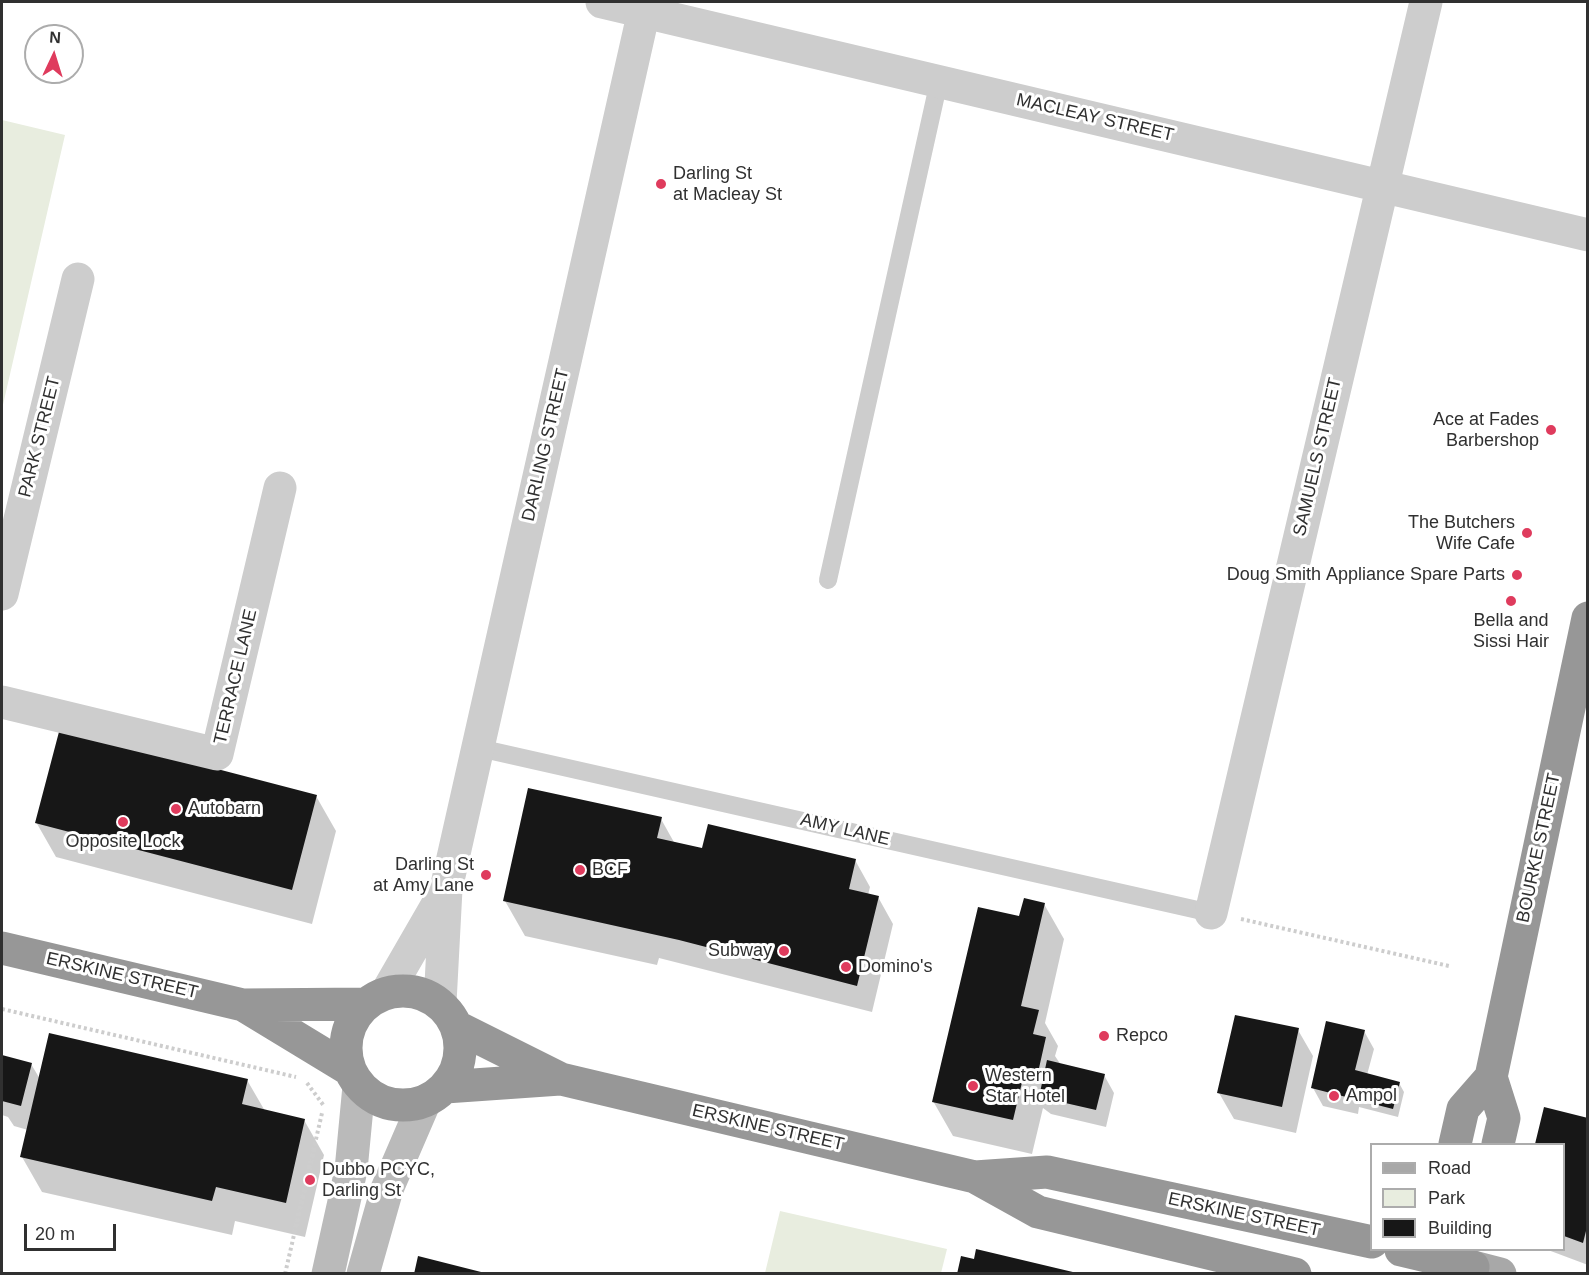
<!DOCTYPE html>
<style>
body{margin:0}
#map{position:relative;width:1589px;height:1275px;overflow:hidden;background:#fff;font-family:Helvetica,sans-serif}
canvas{display:block}
.frame{position:absolute;inset:0;border:3px solid #303030;pointer-events:none}
.legend{position:absolute;left:1370px;top:1143px;width:195px;height:108px;box-sizing:border-box;background:#fff;border:2px solid #acacac;margin:0;padding:8px 10px;list-style:none;font-size:18px;color:#303030}
.legend li{display:flex;align-items:center;gap:12px;height:30px}
.legend b{width:30px;border:2px solid #acacac}
.north{position:absolute;left:24px;top:24px;width:60px;height:60px;box-sizing:border-box;background:#fff;border:2px solid #acacac;border-radius:50%;rotate:4deg;font-size:16px;font-weight:700;line-height:24px;text-align:center;color:#303030}
.north::after{content:'';display:block;margin:auto;width:21px;height:27px;background:#df3b5d;clip-path:polygon(50% 0,100% 100%,50% 72%,0 100%)}
.scale{position:absolute;left:24px;top:1224px;width:92px;height:27px;box-sizing:border-box;border:3px solid #303030;border-top:0;padding-left:8px;font-size:18px;line-height:21px;white-space:nowrap;color:#303030;-webkit-text-stroke:4px #fff;paint-order:stroke}
</style>
<div id="map">
<canvas width="1589" height="1275"></canvas>
<div class="frame"></div>
<ul class="legend">
<li><b style="height:8px;background:#a8a8a8"></b>Road</li>
<li><b style="height:16px;background:#e8eddf"></b>Park</li>
<li><b style="height:16px;background:#171717"></b>Building</li>
</ul>
<div class="north">N</div>
<div class="scale">20 m</div>
</div>
<script>
const c = document.querySelector('canvas').getContext('2d');
c.lineJoin = 'round';
function fillPath(path, color) { c.fillStyle = color; c.fill(path, 'evenodd'); }
const poly = rows => new Path2D(rows.map(r => 'M' + r).join(''));
function trace(path, color, width, dash) { c.strokeStyle = color; c.lineWidth = width; c.lineCap = dash ? 'butt' : 'round'; c.setLineDash(dash || []); c.stroke(path); }
function label(font, color, halo, rows, align = 'center') {
  c.font = font + ' Helvetica,sans-serif'; c.lineWidth = 6; c.setLineDash([]); c.textBaseline = 'middle'; c.strokeStyle = halo; c.fillStyle = color; for (const [text, x, y, turn = 0] of rows) {
    c.save(); c.translate(x, y); c.rotate((+turn || 0) * Math.PI / 180); c.textAlign = isNaN(turn) ? turn : align; if (halo) c.strokeText(text, 0, 0); c.fillText(text, 0, 0); c.restore();
  }
}
const green = poly([
 [2,120,65,135,2,409],
 [780,1211,947,1249,941,1273,765,1273]
]);
const shadow = poly([
 [316,796,336,831,312,924,56,857,36,822],
 [661,819,675,844,703,849,855,860,870,887,868,895,878,897,893,924,872,1012,659,958,657,965,525,936,505,901],
 [1044,904,1064,939,1045,1023,1058,1046,1055,1056,1061,1065,1104,1075,1114,1093,1106,1127,1051,1114,1043,1108,1032,1154,953,1136,933,1101,1020,918],
 [1298,1030,1313,1056,1296,1133,1234,1119,1219,1093],
 [1364,1031,1374,1049,1367,1075,1399,1083,1404,1092,1398,1117,1359,1107,1358,1114,1323,1106,1313,1088],
 [2,1057,31,1064,40,1079,247,1080,265,1111,304,1120,324,1155,305,1237,235,1221,232,1235,42,1192,22,1157,28,1130,14,1126,8,1117,2,1115],
 [1545,1109,1588,1119,1588,1265,1548,1250,1564,1250,1564,1144,1536,1144]
]);
const building = poly([
 [60,728,317,795,292,890,35,823],
 [528,788,662,817,657,838,702,848,708,824,856,859,849,889,879,896,857,986,679,940,503,901],
 [1024,898,1045,903,1021,1006,1039,1010,1033,1034,1046,1037,1037,1077,1024,1074,1013,1120,932,1102,978,907,1019,916],
 [1235,1015,1299,1028,1282,1107,1217,1093],
 [1326,1021,1365,1030,1355,1070,1400,1082,1393,1109,1311,1088],
 [49,1033,248,1079,242,1104,305,1119,286,1203,216,1187,212,1201,20,1157],
 [2,1055,32,1063,21,1106,2,1101],
 [1047,1060,1105,1074,1096,1110,1039,1097],
 [1544,1107,1588,1118,1588,1223,1583,1243,1564,1236,1564,1144,1535,1144],
 [976,1249,1077,1273,1077,1274,957,1274,961,1256,974,1259],
 [418,1256,485,1273,485,1274,414,1274]
]);
const path = poly([
 [1241,919,1449,966],
 [2,1009,296,1077],
 [307,1083,324,1106],
 [285,1274,322,1113]
]);
const lane = poly([
 [828,580,939,81],
 [479,748,1211,913]
]);
const street = poly([
 [602,2,1588,235],
 [2,594,78,279],
 [2,702,217,754,280,488],
 [1211,913,1426,2],
 [387,992,443,895],
 [440,1003,446,889,646,2]
]);
const secondary = poly([
 [328,1274,351,1170,359,1086],
 [363,1274,387,1189,425,1101]
]);
const primary = poly([
 [1473,1267,1500,1274]
]);
const highway = poly([
 [2,948,243,1005,366,1004],
 '346 1048a57 57 0 1 1 114 0a57 57 0 1 1-114 0Z',
 [243,1005,350,1070],
 [457,1027,561,1079,975,1177,1038,1212,1295,1274],
 [445,1087,560,1079],
 [1455,1144,1463,1109,1491,1077],
 [1498,1144,1504,1118,1491,1077,1588,618],
 [975,1177,1047,1172,1372,1242],
 [1401,1250,1473,1267]
]);
const markers = [
 [661,184,6,"#df3b5d"],
 [1551,430,6,"#df3b5d"],
 [1527,533,6,"#df3b5d"],
 [1517,575,6,"#df3b5d"],
 [1511,601,6,"#df3b5d"],
 [176,809,6,"#df3b5d"],
 [123,822,6,"#df3b5d"],
 [580,870,6,"#df3b5d"],
 [486,875,6,"#df3b5d"],
 [784,951,6,"#df3b5d"],
 [846,967,6,"#df3b5d"],
 [1104,1036,6,"#df3b5d"],
 [973,1086,6,"#df3b5d"],
 [1334,1096,6,"#df3b5d"],
 [310,1180,6,"#df3b5d"]
];
const streetNames = [
 ["MACLEAY STREET",1095,118,13],
 ["PARK STREET",40,437,-76],
 ["DARLING STREET",546,445,-77],
 ["SAMUELS STREET",1318,457,-77],
 ["TERRACE LANE",236,677,-77],
 ["AMY LANE",845,830,13],
 ["BOURKE STREET",1539,848,-78],
 ["ERSKINE STREET",122,976,13],
 ["ERSKINE STREET",768,1128,13],
 ["ERSKINE STREET",1244,1215,12]
];
const poiNames = [
 ["Darling St",673,174],
 ["at Macleay St",673,195],
 ["Ace at Fades",1539,420,"right"],
 ["Barbershop",1539,441,"right"],
 ["The Butchers",1515,523,"right"],
 ["Wife Cafe",1515,544,"right"],
 ["Doug Smith Appliance Spare Parts",1505,575,"right"],
 ["Bella and",1511,621,"center"],
 ["Sissi Hair",1511,642,"center"],
 ["Autobarn",188,809],
 ["Opposite Lock",123,842,"center"],
 ["Darling St",474,865,"right"],
 ["at Amy Lane",474,886,"right"],
 ["BCF",592,870],
 ["Subway",772,951,"right"],
 ["Domino's",858,967],
 ["Repco",1116,1036],
 ["Western",985,1076],
 ["Star Hotel",985,1097],
 ["Ampol",1346,1096],
 ["Dubbo PCYC,",322,1170],
 ["Darling St",322,1191]
];
fillPath(green, '#e8eddf');
fillPath(shadow, '#0003');
fillPath(building, '#171717');
trace(path, '#cdcdcd', 4, [3, 3]);
trace(lane, '#cdcdcd', 18);
trace(street, '#cdcdcd', 33);
trace(secondary, '#bababa', 33);
trace(primary, '#a8a8a8', 33);
trace(highway, '#979797', 33);
for (const [x, y, r, color] of markers) { const dot = new Path2D(); dot.arc(x, y, r, 0, 2 * Math.PI); c.fillStyle = color; c.fill(dot); trace(dot, '#fff', 2); }
label('18px', '#303030', '#fff', streetNames);
label('18px', '#303030', '#fff', poiNames, 'left');
</script>
